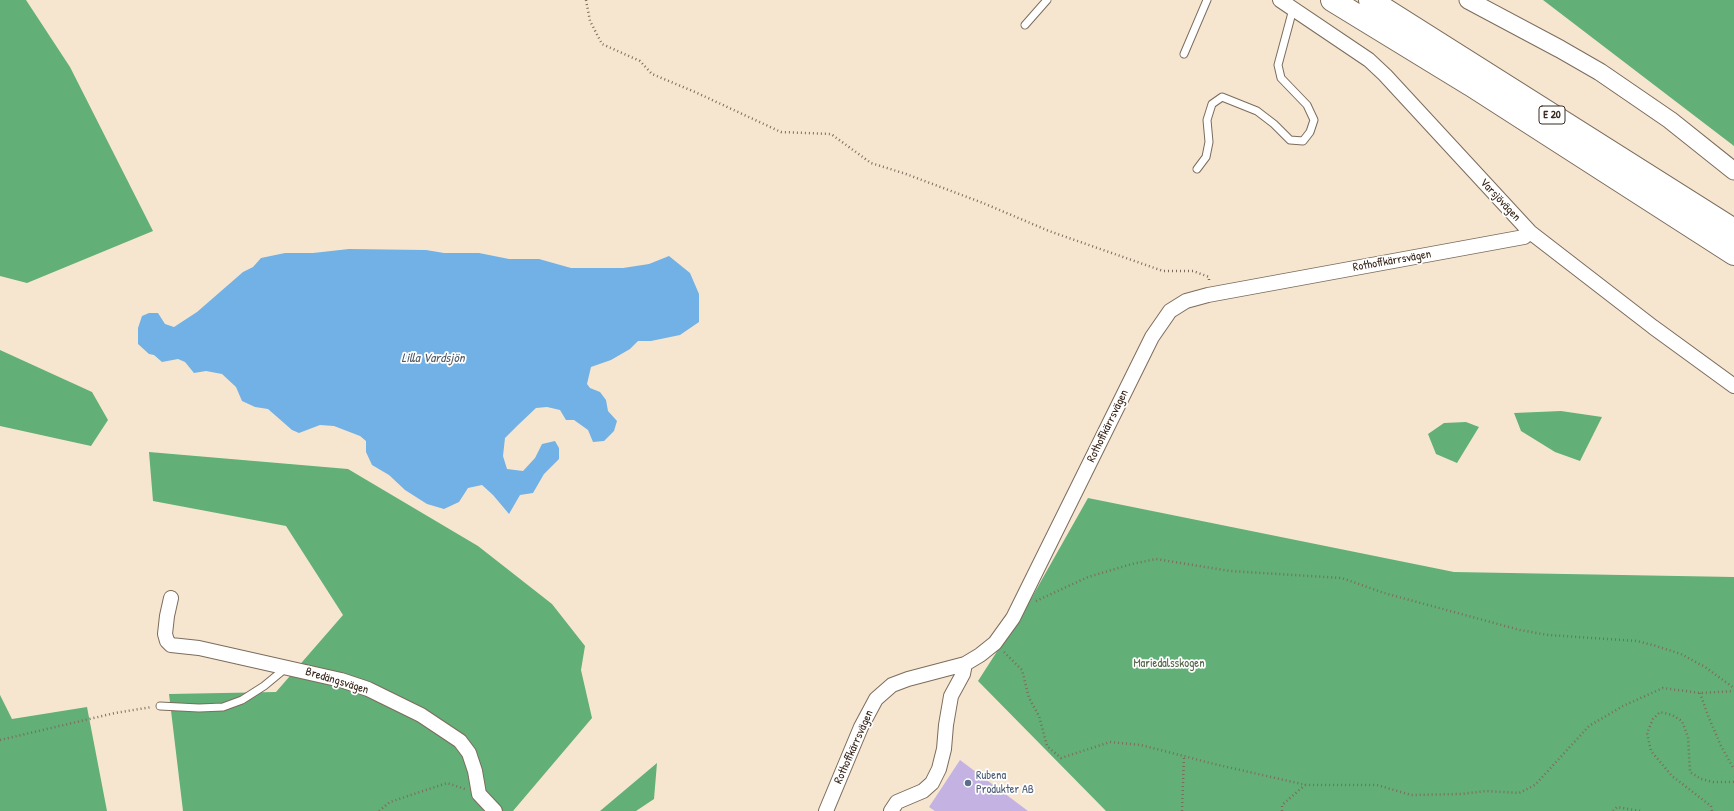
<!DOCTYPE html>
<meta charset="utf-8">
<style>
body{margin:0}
canvas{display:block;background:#f6e6d0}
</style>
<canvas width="1734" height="811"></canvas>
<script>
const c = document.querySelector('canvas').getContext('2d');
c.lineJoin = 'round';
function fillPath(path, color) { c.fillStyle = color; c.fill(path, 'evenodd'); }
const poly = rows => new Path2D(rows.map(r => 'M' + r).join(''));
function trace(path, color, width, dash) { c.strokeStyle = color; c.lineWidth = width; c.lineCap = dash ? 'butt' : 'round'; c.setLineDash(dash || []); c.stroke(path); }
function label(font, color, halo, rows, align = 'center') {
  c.font = font + ' "Patrick Hand",sans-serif'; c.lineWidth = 3.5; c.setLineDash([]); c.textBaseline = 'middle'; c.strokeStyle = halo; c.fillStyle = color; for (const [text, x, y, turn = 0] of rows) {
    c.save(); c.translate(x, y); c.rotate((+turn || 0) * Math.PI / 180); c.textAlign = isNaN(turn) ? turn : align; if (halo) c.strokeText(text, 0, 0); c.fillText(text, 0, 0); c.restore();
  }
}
const forest = poly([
 [0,0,26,0,70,67,153,231,27,283,0,276],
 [1543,0,1734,0,1734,146],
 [0,350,92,392,108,420,91,446,0,426],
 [1561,411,1602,417,1580,461,1555,452,1521,431,1514,413],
 [1466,422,1479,427,1457,463,1436,454,1428,434,1444,423],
 [149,452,348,469,478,546,552,604,585,646,581,670,592,718,513,811,183,811,169,694,276,692,343,615,286,526,153,501],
 [1088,498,1454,572,1734,577,1734,811,1106,811,978,681,1032,597],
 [0,695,12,719,87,707,107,811,0,811],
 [657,763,654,799,636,811,600,811]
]);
const water = poly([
 [349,249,426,250,444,253,479,253,509,259,539,259,571,268,623,268,649,264,669,256,690,273,699,294,699,322,680,335,651,341,638,341,630,349,611,360,591,367,587,384,590,388,600,392,606,400,608,411,617,421,614,431,604,441,593,442,588,430,574,420,566,420,560,410,547,407,536,408,517,426,505,438,503,456,507,469,523,471,535,458,542,444,555,441,559,448,559,459,544,474,533,493,520,495,509,514,493,495,482,485,468,488,459,502,444,509,427,504,405,490,389,475,372,465,366,452,366,441,360,436,334,426,320,425,299,433,292,430,268,409,255,407,242,401,236,387,222,374,206,371,194,373,185,362,178,359,162,362,154,355,149,354,138,344,138,328,142,316,149,313,158,313,165,324,174,327,197,312,243,272,253,267,261,258,285,253,313,253]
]);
const building = poly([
 [960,760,1028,811,935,811,929,807]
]);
const path = poly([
 [586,0,590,21,602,44,640,61,652,74,695,92,781,132,831,134,871,163,906,174,983,203,1049,231,1163,271,1193,271,1209,277,1209,282],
 [1036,601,1088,577,1132,564,1156,559,1230,571,1342,578,1384,593,1520,630,1548,635,1637,641,1656,646,1681,654,1705,667,1734,688],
 [1004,652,1022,670,1029,698,1039,716,1047,746,1061,758,1110,742,1141,745,1214,764,1306,785,1377,785,1411,795,1461,794,1486,791,1519,793,1535,785,1589,726,1623,706,1663,688,1700,693,1734,691],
 [1700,693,1709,718,1721,746,1734,769],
 [0,740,115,713,152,707],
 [379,811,390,802,447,783,465,789],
 [1182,811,1184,756],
 [1282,811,1282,805,1305,785],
 [1613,811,1617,807,1640,811],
 [1712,811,1711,806,1672,776,1651,751,1647,733,1653,719,1660,712,1672,715,1682,721,1688,737,1690,772,1701,779,1713,782,1734,782]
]);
const service = poly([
 [1025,25,1047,0],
 [1184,54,1207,0],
 [1197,169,1206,157,1209,142,1207,120,1212,104,1222,97,1257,111,1274,124,1290,140,1303,141,1310,132,1314,120,1307,105,1281,78,1278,65,1293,9],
 [160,706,199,708,223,707,242,700,264,686,287,667]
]);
const minor = poly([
 [1280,0,1369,60,1385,75,1530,232,1653,327,1734,386],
 [171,598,167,616,165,634,167,641,171,645,199,648,341,680,368,689,421,715,460,741,469,753,475,771,479,794,495,811],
 [826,811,861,727,876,699,892,685,908,679,965,664,980,655,995,643,1013,618,1152,337,1170,311,1186,301,1208,295,1524,237,1530,232],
 [891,811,897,802,923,791,932,783,939,769,944,749,946,725,951,696,963,674,965,664]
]);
const tertiary = poly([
 [1468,0,1560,49,1600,72,1670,120,1734,171]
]);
const motorway = poly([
 [1332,0,1471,85,1734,254],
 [1370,0,1734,230]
]);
const markers = [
 [968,783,4,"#5c6f8a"]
];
const shields = [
 [1552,115,26]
];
const shieldNames = [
 ["E 20",1552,115]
];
const streetNames = [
 ["Varsjövägen",1500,200,47],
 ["Rothoffkärrsvägen",1392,261,-10],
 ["Rothoffkärrsvägen",1108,426,-64],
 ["Bredängsvägen",337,681,17],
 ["Rothoffkärrsvägen",854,747,-66]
];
const parkNames = [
 ["Mariedalsskogen",1169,664]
];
const serviceNames = [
 ["Rubena",976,776],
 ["Produkter AB",976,790]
];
const waterNames = [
 ["Lilla Vardsjön",433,359]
];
fillPath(forest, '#63af78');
fillPath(water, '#72b1e5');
fillPath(building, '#c4b2e3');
trace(service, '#7c6c5c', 9);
trace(minor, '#7c6c5c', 16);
trace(tertiary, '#7c6c5c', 19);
trace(motorway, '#7c6c5c', 24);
trace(path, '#7c6c5c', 2.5, [1, 3]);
trace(service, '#fff', 7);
trace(minor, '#fff', 14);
trace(tertiary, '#fff', 17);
trace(motorway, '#fff', 22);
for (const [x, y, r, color] of markers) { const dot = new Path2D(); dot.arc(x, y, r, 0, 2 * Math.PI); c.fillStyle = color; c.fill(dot); trace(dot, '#fff', 1.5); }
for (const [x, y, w] of shields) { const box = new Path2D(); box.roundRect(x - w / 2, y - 9, w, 18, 3); c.fillStyle = '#fff'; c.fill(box); trace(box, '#3b2a1e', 1); }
label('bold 11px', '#3b2a1e', null, shieldNames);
label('12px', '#3b2a1e', '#fff', streetNames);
label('12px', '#516244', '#fff', parkNames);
label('12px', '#4e5e75', '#fff', serviceNames, 'left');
label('italic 13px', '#4e5964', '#fff', waterNames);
</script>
